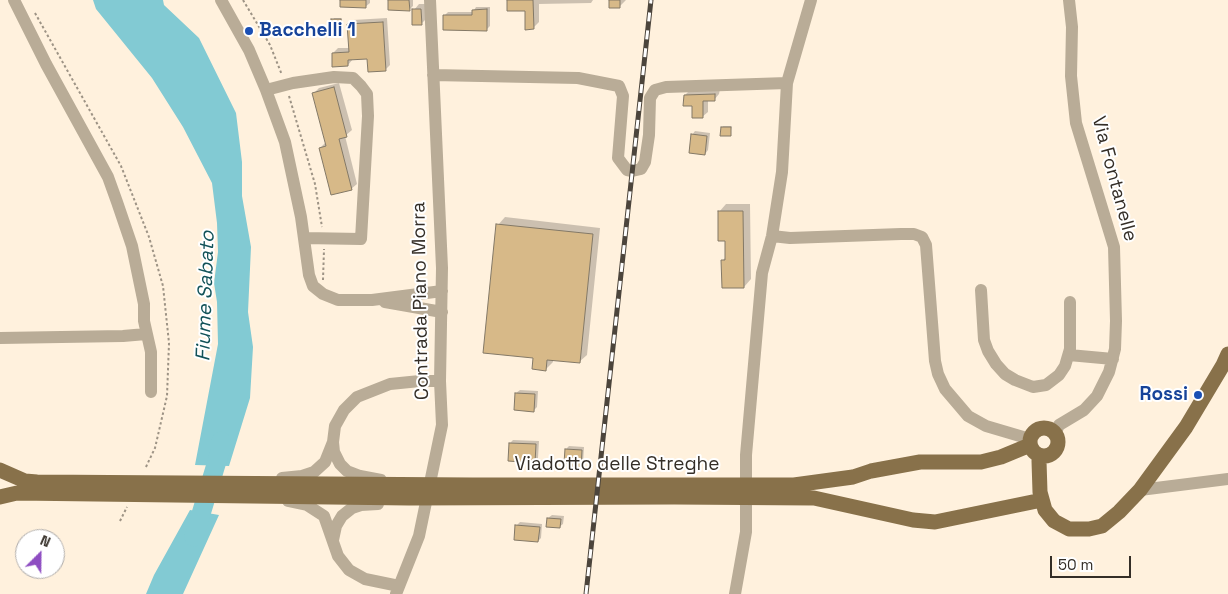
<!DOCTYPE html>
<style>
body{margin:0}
#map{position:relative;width:1228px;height:594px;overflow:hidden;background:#fff1dd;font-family:"Space Grotesk",sans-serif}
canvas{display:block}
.north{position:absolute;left:15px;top:529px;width:50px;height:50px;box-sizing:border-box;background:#fff;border:1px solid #aeaba9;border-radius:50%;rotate:23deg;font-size:14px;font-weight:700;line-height:20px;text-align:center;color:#342e27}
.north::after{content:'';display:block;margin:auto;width:18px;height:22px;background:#8e4dc2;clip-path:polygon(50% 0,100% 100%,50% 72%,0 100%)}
.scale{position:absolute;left:1050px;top:556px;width:81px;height:22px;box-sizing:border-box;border:2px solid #342e27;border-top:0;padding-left:6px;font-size:15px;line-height:18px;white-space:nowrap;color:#342e27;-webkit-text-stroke:4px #fff;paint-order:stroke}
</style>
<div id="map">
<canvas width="1228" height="594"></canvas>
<div class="north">N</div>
<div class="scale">50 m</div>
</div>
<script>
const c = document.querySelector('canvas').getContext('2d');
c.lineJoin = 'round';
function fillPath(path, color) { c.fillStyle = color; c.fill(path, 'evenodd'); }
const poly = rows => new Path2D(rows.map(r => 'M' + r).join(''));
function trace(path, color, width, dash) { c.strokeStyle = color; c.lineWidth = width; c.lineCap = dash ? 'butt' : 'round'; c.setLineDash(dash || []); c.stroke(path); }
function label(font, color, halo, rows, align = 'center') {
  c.font = font + ' "Space Grotesk",sans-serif'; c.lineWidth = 4; c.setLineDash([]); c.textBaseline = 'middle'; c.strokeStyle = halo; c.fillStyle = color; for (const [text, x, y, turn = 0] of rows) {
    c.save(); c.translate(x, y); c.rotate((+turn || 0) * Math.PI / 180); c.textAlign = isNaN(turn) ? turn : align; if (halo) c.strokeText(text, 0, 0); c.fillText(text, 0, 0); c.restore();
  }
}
const water = poly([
 [93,0,163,0,164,5,199,38,236,113,242,162,242,196,251,247,248,312,253,347,250,398,229,466,195,465,218,344,217,302,214,283,218,252,217,223,212,183,183,127,152,78,96,9],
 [190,510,219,515,183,594,146,594,154,575]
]);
const shadow = poly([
 [341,0,370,0,370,3,365,7],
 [389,0,413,0,413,6,409,10],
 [508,0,593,0,591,3,539,4,539,22,533,28,526,10],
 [610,0,626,0,619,7],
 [419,4,426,4,427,18,421,24,414,10],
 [476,7,490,7,490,26,487,29,444,16,448,12,473,12],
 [334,18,342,18,341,28,333,20],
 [387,18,390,65,385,70,368,58,353,59,348,65,333,53,338,48,350,48,349,25,353,20],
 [339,83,352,130,345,136,357,184,351,189,320,148,326,142,314,93,319,88],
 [720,89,719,94,714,100,708,100,708,112,702,117,685,95,690,90],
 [723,126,732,126,730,135,722,127],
 [695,131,710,133,708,150,705,154,692,135],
 [726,204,750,204,751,279,744,287,722,261,726,257,726,239,719,212],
 [505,217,600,228,587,355,579,362,553,359,553,362,546,369,535,357,498,225],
 [520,390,538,391,537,407,534,410,516,393],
 [513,440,539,441,538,458,534,462,510,443],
 [569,446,584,447,583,464,580,467,571,462,566,449],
 [552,515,564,516,563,524,559,527,548,518],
 [520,522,542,524,541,538,538,541,516,526]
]);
const river = poly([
 [194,537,221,448,221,441]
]);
const building = poly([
 [340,0,366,0,366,8,340,7,340,0],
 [388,0,409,0,410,11,388,10,388,0],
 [507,0,533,0,534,29,525,30,525,11,507,11,507,0],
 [609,0,620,0,620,8,609,8,609,0],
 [412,9,421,9,422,25,412,25,412,9],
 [487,9,487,31,443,30,443,15,472,15,472,10,487,9],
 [331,19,341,19,342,30,332,30,331,19],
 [383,22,386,71,368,72,367,59,348,60,348,66,332,67,332,53,349,52,347,24,383,22],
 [334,87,347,137,339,139,352,190,331,195,319,148,326,146,312,93,334,87],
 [715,94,715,101,703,101,703,118,692,118,692,106,683,106,684,95,715,94],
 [721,127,731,127,731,136,720,136,721,127],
 [691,134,707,136,705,155,689,153,691,134],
 [718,211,743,211,744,288,722,288,721,260,725,260,725,241,718,241,718,211],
 [496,224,593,234,580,363,547,360,546,371,532,369,533,358,483,353,496,224],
 [515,393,535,394,534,412,514,410,515,393],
 [509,443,536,444,535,463,508,461,509,443],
 [565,449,582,450,581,469,570,468,570,463,564,463,565,449],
 [547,518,561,519,560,528,546,527,547,518],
 [515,525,540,527,538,542,514,540,515,525]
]);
const path = poly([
 [243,0,270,45,282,75],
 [35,13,121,166,149,237,163,286,169,343,167,396,155,448,145,469],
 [289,96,315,184,322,227],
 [323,280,324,249],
 [120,521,127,507]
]);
const minor = poly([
 [14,0,46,64,108,177,117,202,132,246,144,304,144,321,151,352,151,392],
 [221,0,249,50,266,90,285,142,301,217,309,275,313,286,323,294,338,300,372,300,442,291],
 [433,75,578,78,619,86,623,96,618,158,627,170,632,171,641,169,645,162,649,135,650,98,655,90,666,87,787,83],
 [266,90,293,83,334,77,353,78,361,86,367,94,368,116,361,239,304,238],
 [772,236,790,238,901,234,914,234,922,237,926,245,935,361,938,374,945,389,968,416,986,426,1030,439],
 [981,290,984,340,988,351,996,364,1005,374,1015,380,1033,387,1046,385,1059,375,1065,366,1070,349,1070,302],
 [385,302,442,312],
 [0,338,123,336,146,334],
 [1069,355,1113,359],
 [1055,434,1059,425,1084,410,1097,396,1109,372,1115,349,1116,321,1114,247,1076,123,1071,76,1072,27,1069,0],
 [333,442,334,452,340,464,347,471,360,476,381,480],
 [282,478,302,476,314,472,325,462,333,442,335,426,344,410,357,397,390,384,420,381,440,381],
 [1140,490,1228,479],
 [288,501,307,505,324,516,338,556,349,570,365,579,399,586],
 [333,540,336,526,342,516,352,508,361,505,378,504],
 [396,594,419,536,442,425,440,381,442,268,430,0],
 [735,594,746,532,746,455,762,273,772,236,782,172,787,83,811,0]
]);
const major = poly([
 '1030 442a14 14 0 1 1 28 0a14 14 0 1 1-28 0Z',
 [1041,456,1039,461,1040,492,1045,510,1054,521,1069,529,1089,529,1102,526,1119,512,1140,490,1186,427,1223,365,1228,354],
 [0,470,25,481,37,482,472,485,794,485,853,477,871,471,920,462,981,462,1001,457,1030,445],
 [0,497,17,493,409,498,674,497,814,498,913,520,935,522,1042,500]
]);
const rail = poly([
 [586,594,651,0]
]);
const markers = [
 [249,31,5,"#1a4fb4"],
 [1198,395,5,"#1a4fb4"]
];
const transitNames = [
 ["Bacchelli 1",259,31],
 ["Rossi",1188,395,"right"]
];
const streetNames = [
 ["Via Fontanelle",1114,179,75],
 ["Contrada Piano Morra",421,301,-91],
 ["Viadotto delle Streghe",617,465]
];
const waterNames = [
 ["Fiume Sabato",206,296,-88]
];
fillPath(water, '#82cad3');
fillPath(shadow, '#0003');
trace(river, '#82cad3', 19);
fillPath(building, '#d7b988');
trace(building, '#837866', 1);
trace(path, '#9d9385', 2, [2.5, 2.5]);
trace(minor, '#b9ac97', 12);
trace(major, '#88714a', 15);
trace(rail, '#4c453c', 5);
trace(rail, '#fff', 3, [9]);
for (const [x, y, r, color] of markers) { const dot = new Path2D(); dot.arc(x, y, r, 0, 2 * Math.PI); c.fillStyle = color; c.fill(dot); trace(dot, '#fff', 2); }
label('bold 19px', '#164399', '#fff', transitNames, 'left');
label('19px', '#342e27', '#fff', streetNames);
label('italic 20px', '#125258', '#fff', waterNames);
</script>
